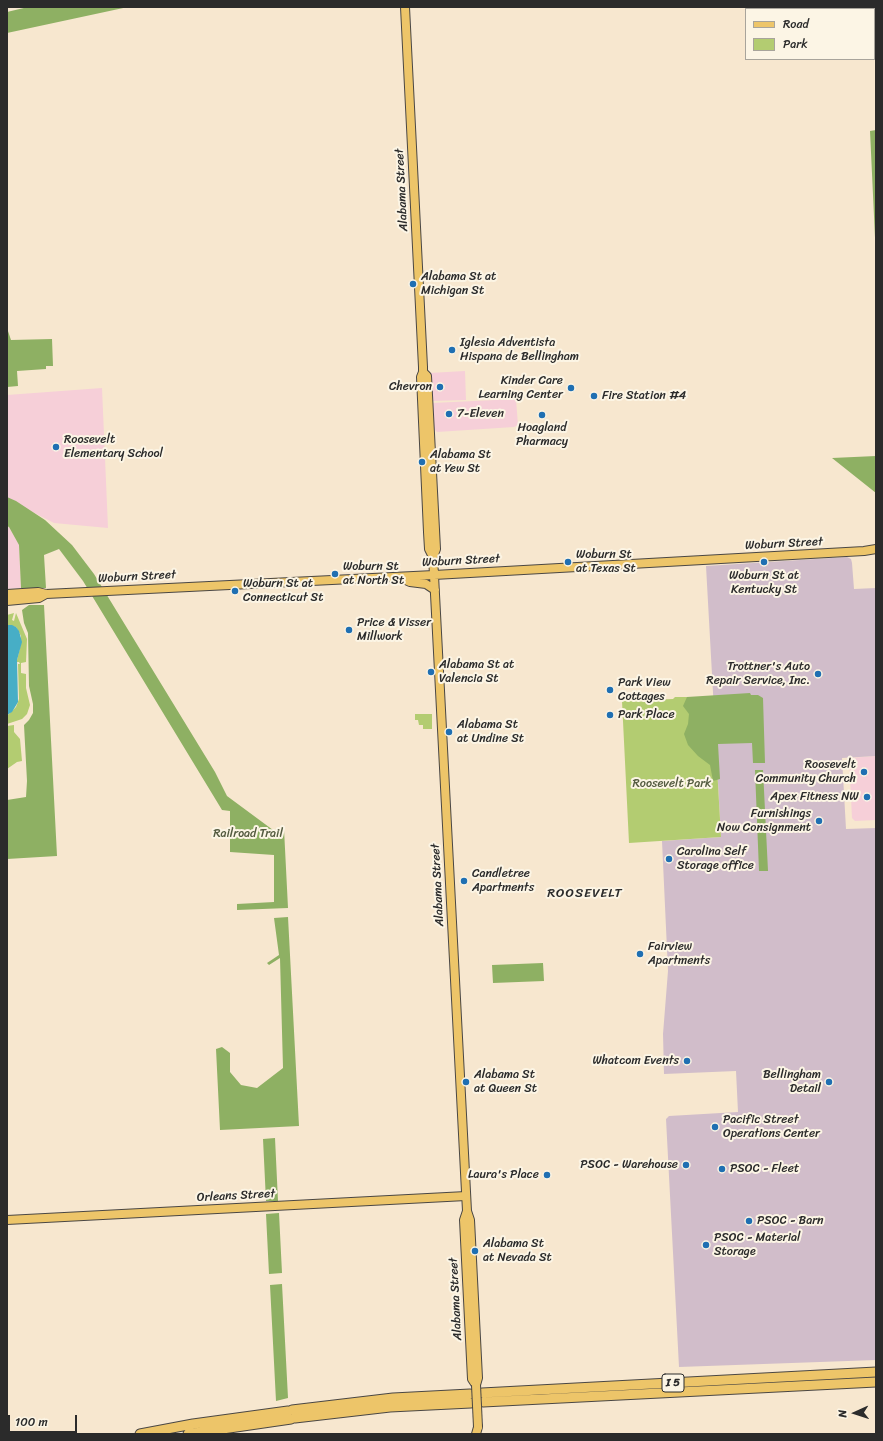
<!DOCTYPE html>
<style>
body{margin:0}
#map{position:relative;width:883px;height:1441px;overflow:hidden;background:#f7e7cf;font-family:Sriracha,sans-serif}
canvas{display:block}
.frame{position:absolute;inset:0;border:8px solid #2b2b2b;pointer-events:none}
.legend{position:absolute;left:745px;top:8px;width:130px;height:52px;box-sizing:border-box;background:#fcf5e5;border:1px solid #a8a49b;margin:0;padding:5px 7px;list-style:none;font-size:12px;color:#2b2b2b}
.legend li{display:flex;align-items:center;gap:8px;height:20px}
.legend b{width:20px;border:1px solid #a8a49b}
.north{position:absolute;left:835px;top:1393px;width:40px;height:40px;-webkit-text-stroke:3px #fcf5e5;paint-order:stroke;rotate:267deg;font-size:11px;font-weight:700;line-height:16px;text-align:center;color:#2b2b2b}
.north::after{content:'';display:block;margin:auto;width:14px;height:18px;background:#2b2b2b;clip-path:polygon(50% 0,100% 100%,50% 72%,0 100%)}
.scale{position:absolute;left:8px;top:1415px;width:69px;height:18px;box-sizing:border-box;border:2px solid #2b2b2b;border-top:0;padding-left:5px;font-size:12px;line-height:14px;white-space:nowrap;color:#2b2b2b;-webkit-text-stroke:3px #fcf5e5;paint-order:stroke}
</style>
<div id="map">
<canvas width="883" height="1441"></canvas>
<div class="frame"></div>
<ul class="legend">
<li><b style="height:5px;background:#edc569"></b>Road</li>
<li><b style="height:11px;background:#b3cc71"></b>Park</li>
</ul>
<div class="north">N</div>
<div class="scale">100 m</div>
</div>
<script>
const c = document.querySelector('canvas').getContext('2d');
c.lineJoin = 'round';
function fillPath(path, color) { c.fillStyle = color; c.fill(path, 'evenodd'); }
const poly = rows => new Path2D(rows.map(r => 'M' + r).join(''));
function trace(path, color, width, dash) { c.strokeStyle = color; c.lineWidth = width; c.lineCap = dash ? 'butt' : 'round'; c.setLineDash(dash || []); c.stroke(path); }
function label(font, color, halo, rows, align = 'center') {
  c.font = font + ' Sriracha,sans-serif'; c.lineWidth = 4; c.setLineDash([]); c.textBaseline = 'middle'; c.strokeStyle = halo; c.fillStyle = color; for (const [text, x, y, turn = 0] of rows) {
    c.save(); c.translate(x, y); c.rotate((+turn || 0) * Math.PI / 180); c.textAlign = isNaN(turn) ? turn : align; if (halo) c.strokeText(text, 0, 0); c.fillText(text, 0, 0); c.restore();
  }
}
const built = poly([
 [465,371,466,400,431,401,429,373],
 [102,388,108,528,54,523,7,499,7,395],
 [516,399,518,425,514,427,437,432,433,428,432,403],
 [7,526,9,527,19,545,21,588,7,589],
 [876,756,876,820,855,821,852,818,849,758]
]);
const industrial = poly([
 [847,557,851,559,852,563,854,589,876,588,876,756,842,758,846,829,876,828,876,1360,679,1367,666,1119,669,1116,738,1112,736,1071,664,1074,663,1034,668,971,662,841,721,837,706,566]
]);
const green = poly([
 [14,613,12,620,14,621,16,613,27,639,26,662,21,663,21,673,26,674,26,688,30,705,27,714,22,719,7,724,7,715,9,714,16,707,19,699,18,664,20,664,19,662,17,662,17,660,20,648,21,636,16,627,7,625,7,615],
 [675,697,713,697,721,837,629,843,622,701,673,699],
 [415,714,432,714,432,729,423,729,423,725,419,725,418,720,415,720],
 [14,725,14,732,20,739,22,761,17,762,7,769,7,726]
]);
const forest = poly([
 [28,7,128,7,7,33,7,12],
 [876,130,876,259,870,131],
 [7,328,11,340,52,339,53,366,46,366,46,369,17,371,18,386,7,387],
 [876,456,876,493,832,458],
 [7,497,16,501,45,520,72,545,94,574,215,772,227,796,273,830,284,829,288,908,237,910,237,904,274,902,274,855,230,852,230,811,222,810,83,581,59,549,44,555,46,588,21,588,19,545,9,527,7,526],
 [29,605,44,605,57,856,7,859,7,800,26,797,27,781,24,725,29,720,33,713,33,704,29,686,28,633,24,623,22,610],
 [750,693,751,695,758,695,763,698,765,763,753,763,752,743,718,744,720,779,713,781,710,765,698,756,688,745,684,734,688,724,689,714,683,706,687,697],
 [755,770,763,770,768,871,759,871],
 [288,917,299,1126,220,1130,216,1049,222,1047,230,1053,230,1072,241,1085,257,1088,283,1068,280,958,269,965,267,963,279,955,274,918],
 [543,963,544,981,493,983,492,965],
 [275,1138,278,1201,266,1201,263,1139],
 [279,1213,282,1273,269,1274,266,1214],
 [282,1284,288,1398,276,1401,270,1285]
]);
const water = poly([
 [7,625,12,625,16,627,19,631,22,642,17,660,18,702,12,712,7,715]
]);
const major = poly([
 [405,7,423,367,423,372,421,377,428,532,429,549,433,557],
 [423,372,427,376,436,549,433,557,434,575,467,1211,470,1220,478,1378,476,1385],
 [399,577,410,582,426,584,435,590],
 [7,594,38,592,46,594,434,575,864,551,876,549],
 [7,601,39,598,46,594],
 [467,1211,464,1220,472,1379,476,1385],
 [7,1220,466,1196],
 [476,1434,478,1427]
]);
const highway = poly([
 [482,1393,876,1372],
 [483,1402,876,1382],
 [292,1410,393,1398,470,1394],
 [295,1418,390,1407,471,1403],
 [140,1434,193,1424,288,1411],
 [188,1434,291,1419]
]);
const majorBridge = poly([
 [476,1385,478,1427]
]);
const markers = [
 [413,284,4,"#1f6fb2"],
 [452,350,4,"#1f6fb2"],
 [440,387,4,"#1f6fb2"],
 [571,388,4,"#1f6fb2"],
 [594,396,4,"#1f6fb2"],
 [449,414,4,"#1f6fb2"],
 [542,415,4,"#1f6fb2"],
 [56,447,4,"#1f6fb2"],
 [422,462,4,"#1f6fb2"],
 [568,562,4,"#1f6fb2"],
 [764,562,4,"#1f6fb2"],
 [335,574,4,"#1f6fb2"],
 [235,591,4,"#1f6fb2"],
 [349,630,4,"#1f6fb2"],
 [431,672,4,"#1f6fb2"],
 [818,674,4,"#1f6fb2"],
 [610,690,4,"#1f6fb2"],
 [610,715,4,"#1f6fb2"],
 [449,732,4,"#1f6fb2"],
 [864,772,4,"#1f6fb2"],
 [867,797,4,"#1f6fb2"],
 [819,821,4,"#1f6fb2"],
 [669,859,4,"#1f6fb2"],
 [464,881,4,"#1f6fb2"],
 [640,954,4,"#1f6fb2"],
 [687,1061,4,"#1f6fb2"],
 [466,1082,4,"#1f6fb2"],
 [829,1082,4,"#1f6fb2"],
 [715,1127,4,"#1f6fb2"],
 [686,1165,4,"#1f6fb2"],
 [722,1169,4,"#1f6fb2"],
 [547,1175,4,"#1f6fb2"],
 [749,1221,4,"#1f6fb2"],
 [706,1245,4,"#1f6fb2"],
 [475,1251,4,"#1f6fb2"]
];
const shields = [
 [673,1383,22]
];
const shieldNames = [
 ["I 5",673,1383]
];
const streetNames = [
 ["Alabama Street",402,190,-93],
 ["Woburn Street",784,544,-3],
 ["Woburn Street",461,561,-3],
 ["Woburn Street",137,577,-3],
 ["Alabama Street",438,885,-93],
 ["Orleans Street",236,1196,-3],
 ["Alabama Street",456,1299,-93]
];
const poiNames = [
 ["Alabama St at",421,277],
 ["Michigan St",421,291],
 ["Iglesia Adventista",460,343],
 ["Hispana de Bellingham",460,357],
 ["Kinder Care",563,381,"right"],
 ["Learning Center",563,395,"right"],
 ["Chevron",432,387,"right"],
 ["Fire Station #4",602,396],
 ["7-Eleven",457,414],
 ["Hoagland",542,428,"center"],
 ["Pharmacy",542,442,"center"],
 ["Roosevelt",64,440],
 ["Elementary School",64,454],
 ["Alabama St",430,455],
 ["at Yew St",430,469],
 ["Woburn St",576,555],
 ["at Texas St",576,569],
 ["Woburn St",343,567],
 ["at North St",343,581],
 ["Woburn St at",764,576,"center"],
 ["Kentucky St",764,590,"center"],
 ["Woburn St at",243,584],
 ["Connecticut St",243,598],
 ["Price & Visser",357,623],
 ["Millwork",357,637],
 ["Alabama St at",439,665],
 ["Valencia St",439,679],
 ["Trottner's Auto",810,667,"right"],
 ["Repair Service, Inc.",810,681,"right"],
 ["Park View",618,683],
 ["Cottages",618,697],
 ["Park Place",618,715],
 ["Alabama St",457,725],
 ["at Undine St",457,739],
 ["Roosevelt",856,765,"right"],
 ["Community Church",856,779,"right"],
 ["Apex Fitness NW",859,797,"right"],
 ["Furnishings",811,814,"right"],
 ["Now Consignment",811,828,"right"],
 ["Carolina Self",677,852],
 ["Storage office",677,866],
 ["Candletree",472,874],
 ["Apartments",472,888],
 ["Fairview",648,947],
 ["Apartments",648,961],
 ["Whatcom Events",679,1061,"right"],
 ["Alabama St",474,1075],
 ["at Queen St",474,1089],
 ["Bellingham",821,1075,"right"],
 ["Detail",821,1089,"right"],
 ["Pacific Street",723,1120],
 ["Operations Center",723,1134],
 ["PSOC - Warehouse",678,1165,"right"],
 ["PSOC - Fleet",730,1169],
 ["Laura's Place",539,1175,"right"],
 ["PSOC - Barn",757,1221],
 ["PSOC - Material",714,1238],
 ["Storage",714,1252],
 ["Alabama St",483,1244],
 ["at Nevada St",483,1258]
];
const parkNames = [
 ["Roosevelt Park",672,784],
 ["Railroad Trail",248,834]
];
const neighbourhoodNames = [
 ["ROOSEVELT",585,894]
];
fillPath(built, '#f6cfd8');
fillPath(industrial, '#d1bdca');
fillPath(green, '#b3cc71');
fillPath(forest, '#8eb063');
fillPath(water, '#47aec6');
trace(major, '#4a4744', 10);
trace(highway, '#4a4744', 11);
trace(major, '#edc569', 8);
trace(highway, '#edc569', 9);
trace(majorBridge, '#4a4744', 10, []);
trace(majorBridge, '#edc569', 8);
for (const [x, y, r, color] of markers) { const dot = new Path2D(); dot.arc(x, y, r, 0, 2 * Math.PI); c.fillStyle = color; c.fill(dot); trace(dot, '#fcf5e5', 1.5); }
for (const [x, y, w] of shields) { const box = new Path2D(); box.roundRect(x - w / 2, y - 9, w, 18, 3); c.fillStyle = '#fcf5e5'; c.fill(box); trace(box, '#2b2b2b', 1); }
label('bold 11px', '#2b2b2b', null, shieldNames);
label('12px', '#2b2b2b', '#fcf5e5', streetNames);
label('12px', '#2b2b2b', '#fcf5e5', poiNames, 'left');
label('12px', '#545b40', '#fcf5e5', parkNames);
c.letterSpacing = '1px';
label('13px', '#2b2b2b', '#fcf5e5', neighbourhoodNames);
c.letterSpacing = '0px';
</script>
